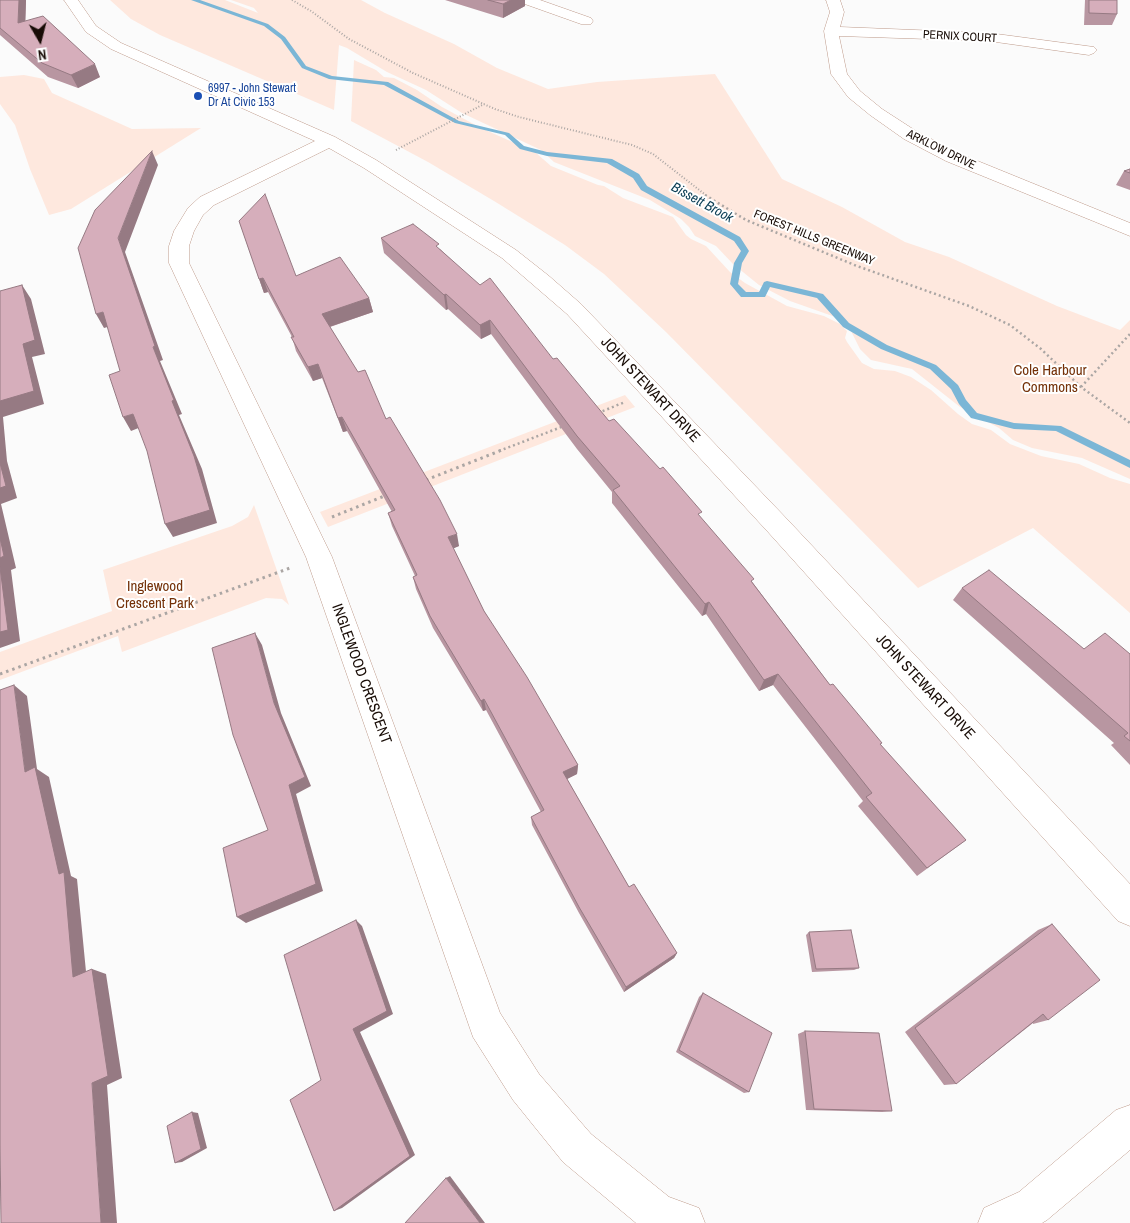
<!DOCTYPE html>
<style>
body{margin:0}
#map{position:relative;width:1130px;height:1223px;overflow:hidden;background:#fbfbfb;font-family:"Archivo Narrow",sans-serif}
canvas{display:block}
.north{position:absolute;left:15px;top:15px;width:50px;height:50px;-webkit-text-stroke:4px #fff;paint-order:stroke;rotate:172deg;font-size:14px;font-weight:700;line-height:20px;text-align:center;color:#180c06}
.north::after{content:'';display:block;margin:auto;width:18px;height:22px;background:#180c06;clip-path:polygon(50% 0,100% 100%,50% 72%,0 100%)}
</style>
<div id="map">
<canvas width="1130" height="1223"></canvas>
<div class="north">N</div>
</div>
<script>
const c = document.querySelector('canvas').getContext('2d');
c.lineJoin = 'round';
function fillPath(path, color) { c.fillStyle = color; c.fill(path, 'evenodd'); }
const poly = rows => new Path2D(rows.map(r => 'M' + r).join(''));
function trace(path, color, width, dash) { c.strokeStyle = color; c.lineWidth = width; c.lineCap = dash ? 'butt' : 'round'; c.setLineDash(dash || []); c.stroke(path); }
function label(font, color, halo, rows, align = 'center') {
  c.font = font + ' "Archivo Narrow",sans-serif'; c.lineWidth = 4; c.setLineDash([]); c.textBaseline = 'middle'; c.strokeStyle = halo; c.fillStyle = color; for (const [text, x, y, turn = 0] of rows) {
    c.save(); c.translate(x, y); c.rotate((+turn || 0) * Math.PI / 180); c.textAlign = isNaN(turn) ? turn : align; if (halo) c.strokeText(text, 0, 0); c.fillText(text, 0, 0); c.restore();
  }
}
const green = poly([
 [110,0,225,0,258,13,254,8,231,0,361,0,385,13,454,44,497,68,548,89,597,82,715,74,782,179,842,207,905,242,949,257,1057,306,1120,330,1130,320,1130,479,1082,458,1032,448,1013,440,999,428,960,407,912,369,871,360,860,349,848,325,841,319,790,301,759,285,733,264,716,246,695,236,689,227,681,219,650,200,554,162,541,150,462,113,426,90,387,72,347,48,339,45,334,110,160,35,131,19],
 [354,60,376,70,384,77,394,78,417,90,442,107,481,128,535,152,551,166,598,185,604,186,623,198,673,217,686,235,691,239,706,246,730,272,745,283,787,306,824,316,840,324,847,331,845,338,847,342,862,363,874,369,895,371,911,377,931,390,958,414,972,424,991,430,1010,444,1041,456,1079,464,1110,478,1130,484,1130,613,1033,528,918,588,666,332,604,274,565,245,494,201,428,162,351,121],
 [24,75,44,79,52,93,132,129,201,128,71,209,49,215,30,169,15,125,0,104,0,77],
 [625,395,635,407,328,527,320,512],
 [254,505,289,605,282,599,266,598,122,652,118,636,0,680,0,652,112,611,103,570,232,526,248,517]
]);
const stream = poly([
 [191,0,200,0,268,24,285,37,306,66,332,76,388,82,459,121,509,133,524,146,547,152,612,159,639,174,647,186,740,237,749,251,742,263,738,284,746,292,759,292,764,282,767,281,823,294,849,323,887,345,936,365,958,385,966,400,977,413,1014,423,1061,426,1130,460,1130,468,1056,431,1014,429,971,418,959,404,951,389,930,369,881,349,843,327,817,298,770,287,765,297,741,297,730,284,734,263,741,251,734,241,641,190,633,178,607,163,547,156,520,149,505,135,455,123,384,85,329,79,302,68,281,39,264,26,191,0]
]);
const pathFar2 = poly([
 [292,0,311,11,349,39,413,73,495,109,519,117,632,145,653,154,707,196],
 [396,150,484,104]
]);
const pathFar1 = poly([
 [705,195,746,220,857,266,969,306,1010,325,1041,349,1081,387,1130,423],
 [1081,387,1130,334],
 [598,413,625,402],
 [499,451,564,426]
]);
const path = poly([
 [426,480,502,450],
 [332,517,387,495],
 [0,674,290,568]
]);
const minor = poly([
 [64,0,78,0,96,26,121,43,335,137,376,160,516,250,549,276,581,304,786,518,1130,884,1130,926,1118,921,768,532,567,314,502,258,364,168,329,148,214,205,203,215,194,231,189,246,189,263,332,557,500,1013,539,1074,591,1134,669,1197,699,1208,705,1223,636,1223,563,1162,513,1100,473,1037,306,557,169,263,169,246,174,231,188,208,200,197,315,141,111,49,86,32,64,0],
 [520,0,540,0,591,18,593,21,591,24,581,24,522,3,520,0],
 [826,0,840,0,844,12,840,27,989,33,1094,47,1097,50,1094,53,1089,55,989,41,839,36,847,74,860,91,882,109,916,131,958,153,1130,223,1130,236,946,161,904,139,870,115,848,97,831,74,824,31,830,12,826,0],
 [1130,1105,1130,1150,1047,1220,1042,1223,978,1223,984,1208,1019,1192,1116,1110,1130,1105]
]);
const wall = poly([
 [0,0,26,0,25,21,100,77,78,88,48,77,0,35],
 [445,0,525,0,525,6,503,18],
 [1085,0,1117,0,1117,14,1112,25,1084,25],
 [1130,169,1130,190,1116,185,1124,171],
 [239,221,296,276,369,298,373,312,330,327,386,419,459,546,453,548,484,611,578,765,577,774,567,779,629,887,677,953,674,958,624,992,579,913,532,825,531,817,541,812,486,710,483,711,433,628,416,589,413,577,415,576,392,526,388,513,392,512,347,431,343,432,322,378,313,381,296,351,292,337,268,292,264,293],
 [381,238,440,249,553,359,609,421,700,517,753,583,830,685,880,745,966,840,917,876,858,806,863,801,773,685,759,691,706,614,702,616,612,503,612,492,577,449,491,334,481,339,448,309,446,310,384,253],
 [962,588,1084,649,1130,654,1130,765,1111,745,1114,743,953,600],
 [1052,924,1048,1020,1033,1024,1033,1023,956,1084,944,1085,905,1032,1038,930],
 [809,932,859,968,854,970,812,972,806,935],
 [703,993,749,1092,744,1093,676,1052,699,997],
 [805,1031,892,1111,882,1112,806,1110,798,1034]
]);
const shadedWall = poly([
 [19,0,26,0,25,36,18,23],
 [511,0,525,0,525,6,503,18,503,4],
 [95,64,100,77,78,88,71,75],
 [152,151,158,165,125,252,163,360,160,361,182,414,179,415,202,469,217,523,173,537,165,524,172,401,153,347,118,238],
 [263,278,268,292,264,293,259,279],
 [22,285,31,299,45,354,32,357,44,404,3,417,7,461,17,498,1,504,16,568,11,570,20,641,0,648,0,401,23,344],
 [446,294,448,309,446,310,444,295],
 [369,298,373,312,326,328,322,314],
 [103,312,111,326,104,328,96,314],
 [490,320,491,334,481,339,480,325],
 [318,364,322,378,313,381,308,367],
 [133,414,141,427,131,431,123,417],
 [342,417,347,431,343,432,338,418],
 [457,534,459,546,450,550,448,537],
 [709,602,706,614,702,616,705,604],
 [255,633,262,645,281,713,311,786,296,794,323,891,246,923,237,917,289,785,274,703],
 [778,674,773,685,759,691,764,680],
 [14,685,27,696,37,769,49,777,71,876,77,879,87,982,73,977,59,874,25,772],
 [484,699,486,710,483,711,481,701],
 [578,765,577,774,563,781,563,772],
 [356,920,362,926,393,1014,360,1032,415,1155,342,1208,334,1211,353,1029],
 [677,953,674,958,624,992,626,987],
 [92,969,106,974,122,1078,107,1085,117,1223,101,1223,92,1083],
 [192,1112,198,1113,207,1148,182,1162,175,1163],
 [450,1176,485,1223,480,1223,446,1178]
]);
const building = poly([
 [0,0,19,0,18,23,43,16,95,64,71,75,42,63,0,28,0,0],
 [488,0,511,0,503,4,488,0],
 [1089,0,1117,0,1117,14,1089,13,1089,0],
 [152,151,118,238,155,346,153,347,174,400,172,401,194,456,210,510,165,524,147,451,133,414,123,417,109,375,120,371,103,312,96,314,78,248,95,210,152,151],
 [1130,169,1130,173,1124,171,1130,169],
 [265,194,296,276,340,257,369,298,322,314,358,372,365,370,386,419,390,417,440,500,457,534,448,537,484,611,527,677,578,765,563,772,629,887,634,884,677,953,626,987,579,907,531,817,544,810,484,699,481,701,430,616,413,577,417,575,388,513,395,510,342,417,338,418,318,364,308,367,291,337,294,337,263,278,259,279,239,221,265,194],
 [413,224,439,244,436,246,480,285,490,278,553,359,557,358,609,421,614,419,660,469,663,467,702,512,698,514,754,579,751,581,830,685,833,684,882,743,880,744,966,840,927,868,866,797,872,793,778,674,764,680,709,602,705,604,613,490,620,486,577,436,490,320,480,325,446,294,444,295,381,238,413,224],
 [22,285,35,340,23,344,34,391,0,401,0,291,22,285],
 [0,463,6,486,0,488,0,463],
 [0,538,4,556,0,558,0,538],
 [0,567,8,630,0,632,0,567],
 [989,570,1084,649,1105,633,1130,654,1130,741,1124,736,1128,733,962,588,989,570],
 [255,633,274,703,305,777,289,785,316,884,237,917,223,848,268,830,233,735,212,648,255,633],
 [14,685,25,772,35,767,59,874,64,872,73,977,92,969,108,1076,92,1083,101,1223,1,1223,0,1146,0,690,14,685],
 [356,920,387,1011,353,1029,410,1156,334,1211,290,1100,321,1080,284,955,356,920],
 [1052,924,1100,980,1048,1020,1043,1014,956,1084,915,1028,1052,924],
 [851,930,859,968,816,969,809,932,851,930],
 [703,993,772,1033,749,1092,679,1050,703,993],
 [805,1031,879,1033,892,1111,814,1109,805,1031],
 [192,1112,201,1149,175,1163,167,1126,192,1112],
 [446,1178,480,1223,405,1223,446,1178]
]);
const markers = [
 [198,96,5,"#1a4fb4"]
];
const farStreetnames = [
 ["PERNIX COURT",960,37,3],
 ["ARKLOW DRIVE",941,150,26],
 ["FOREST HILLS GREENWAY",814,238,22]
];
const farTransitnames = [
 ["6997 - John Stewart",208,89],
 ["Dr At Civic 153",208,103]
];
const farWaternames = [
 ["Bissett Brook",702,203,29]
];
const parkNames = [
 ["Cole Harbour",1050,371],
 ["Commons",1050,388],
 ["Inglewood",155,587],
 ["Crescent Park",155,604]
];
const streetNames = [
 ["JOHN STEWART DRIVE",650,390,47],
 ["INGLEWOOD CRESCENT",361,674,70],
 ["JOHN STEWART DRIVE",925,687,47]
];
fillPath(green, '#fee8de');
fillPath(stream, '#7bb6d6');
trace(minor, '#be9a8a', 1);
trace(pathFar2, '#aba6a4', 2, [1, 2]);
trace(pathFar1, '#aba6a4', 2.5, [2, 3]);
trace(path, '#aba6a4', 3, [2.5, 4]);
fillPath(minor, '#fff');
fillPath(wall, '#b896a1');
fillPath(shadedWall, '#967a83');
fillPath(building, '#d6aebb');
trace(building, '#967a83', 1);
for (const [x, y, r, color] of markers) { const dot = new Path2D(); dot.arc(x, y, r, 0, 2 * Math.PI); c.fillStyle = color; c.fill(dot); trace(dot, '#fff', 2); }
label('12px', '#180c06', '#fff', farStreetnames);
label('12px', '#164399', '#fff', farTransitnames, 'left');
label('italic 14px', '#0a3d54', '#fff', farWaternames);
label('15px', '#743108', '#fff', parkNames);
label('15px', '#180c06', '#fff', streetNames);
</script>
